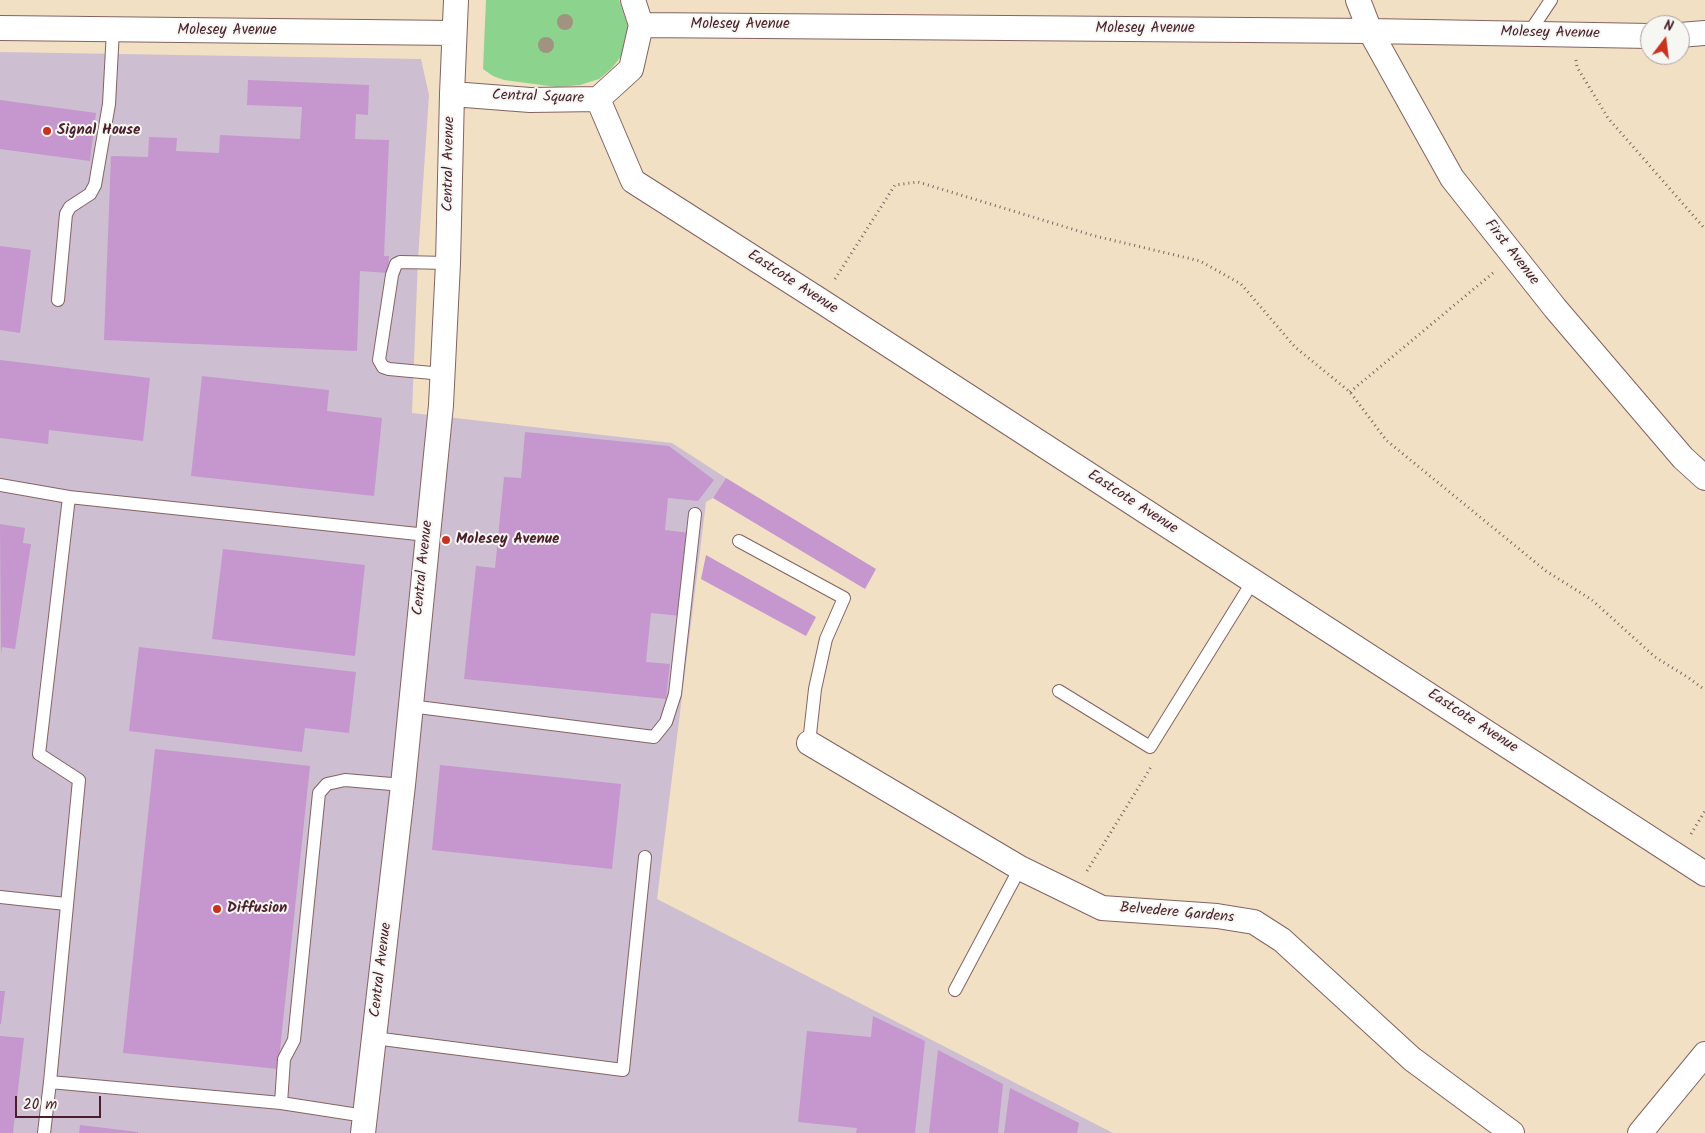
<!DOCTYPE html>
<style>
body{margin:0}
#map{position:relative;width:1705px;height:1133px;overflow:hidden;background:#f1e0c4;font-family:Kalam,sans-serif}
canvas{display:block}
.north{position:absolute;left:1640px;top:15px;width:50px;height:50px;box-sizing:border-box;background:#f6f6f2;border:1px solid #b1a0a2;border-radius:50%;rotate:15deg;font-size:14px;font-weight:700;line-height:20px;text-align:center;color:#4a1f2b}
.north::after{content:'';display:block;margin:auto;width:18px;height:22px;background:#c8321e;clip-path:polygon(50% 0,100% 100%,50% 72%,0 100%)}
.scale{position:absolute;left:15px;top:1096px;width:86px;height:22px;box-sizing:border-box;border:2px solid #4a1f2b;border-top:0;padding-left:6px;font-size:15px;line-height:18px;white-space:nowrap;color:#4a1f2b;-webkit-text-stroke:4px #f6f6f2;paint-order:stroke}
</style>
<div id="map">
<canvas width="1705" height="1133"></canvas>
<div class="north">N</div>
<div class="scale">20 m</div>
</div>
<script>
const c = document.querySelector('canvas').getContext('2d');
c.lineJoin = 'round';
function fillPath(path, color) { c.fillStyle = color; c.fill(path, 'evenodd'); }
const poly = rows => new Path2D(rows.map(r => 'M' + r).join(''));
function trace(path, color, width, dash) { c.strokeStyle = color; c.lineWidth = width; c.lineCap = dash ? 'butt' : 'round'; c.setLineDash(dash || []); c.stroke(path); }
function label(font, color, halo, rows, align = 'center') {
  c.font = font + ' Kalam,sans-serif'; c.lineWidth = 4; c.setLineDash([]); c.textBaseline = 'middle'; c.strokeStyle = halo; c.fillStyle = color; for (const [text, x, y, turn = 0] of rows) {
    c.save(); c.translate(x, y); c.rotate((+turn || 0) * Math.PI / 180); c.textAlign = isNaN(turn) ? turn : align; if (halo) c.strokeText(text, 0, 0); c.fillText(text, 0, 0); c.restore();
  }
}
const industrial = poly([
 [0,52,421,59,429,95,418,259,412,413,672,443,726,478,713,498,706,502,657,899,1113,1133,0,1133]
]);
const green = poly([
 [486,0,619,0,629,29,622,55,612,68,599,79,580,85,557,87,504,80,493,76,483,69]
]);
const building = poly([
 [248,80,369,85,368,115,356,114,355,139,389,140,384,256,389,256,388,273,360,271,357,351,104,340,111,156,148,157,149,137,177,138,176,151,219,153,220,135,300,139,302,107,247,105],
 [0,100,96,113,90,161,0,149],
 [0,246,31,250,20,333,0,330],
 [0,360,150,378,143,441,49,430,48,444,0,438],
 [202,376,329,390,327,411,382,418,374,496,191,476],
 [525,432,669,446,714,480,698,501,668,498,665,530,690,533,681,616,651,613,646,662,670,664,666,699,464,679,476,566,495,568,504,477,521,478],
 [726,478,876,569,865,589,713,498],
 [0,524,25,528,23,543,31,544,15,649,2,647,1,654],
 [223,549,365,565,355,656,212,639],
 [706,555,816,617,806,636,701,579],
 [139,647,356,672,349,733,305,728,302,752,129,731],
 [155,749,310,766,278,1069,123,1053],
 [440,765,621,784,612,869,432,850],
 [0,991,5,991,1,1024,0,1024],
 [873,1016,925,1041,915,1133,856,1133,857,1128,798,1122,807,1031,871,1037],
 [0,1036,24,1038,13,1133,0,1133],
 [938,1050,1003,1084,998,1133,929,1133],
 [1010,1088,1079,1123,1077,1133,1004,1133],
 [80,1125,138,1132,138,1133,79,1133]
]);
const path = poly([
 [1576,60,1577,67,1608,118,1705,229],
 [835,279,895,185,918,182,1095,236,1200,261,1241,284,1295,347,1350,392,1386,440,1546,571,1592,600,1655,657,1689,678,1705,690],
 [1350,392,1493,273],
 [1691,834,1705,811],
 [1087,871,1151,767]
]);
const service = poly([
 [1529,33,1551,0],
 [58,300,66,214,70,207,90,194,95,185,109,104,113,30],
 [443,374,389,369,383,367,379,360,392,275,396,264,400,262,448,263],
 [0,485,69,497,427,535],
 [739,541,844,598,826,639,815,689,809,743],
 [1059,691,1150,747,1253,581],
 [410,706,654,737,666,722,675,694,695,514],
 [0,897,66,904],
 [955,990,1020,868],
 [374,1038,623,1070,645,857],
 [50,1082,281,1103,365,1116],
 [281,1103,284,1059,294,1040,319,793,327,784,345,780,403,785],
 [44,1133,50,1082,79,780,39,754,69,497]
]);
const minor = poly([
 [1358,0,1370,31,1452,178,1555,308,1683,458,1705,478],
 [641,25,1370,31,1650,36],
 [0,28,454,33],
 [1680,35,1705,33],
 [452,94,530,100,598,99,631,69,641,25,633,0],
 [598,99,633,181,821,301,1705,874],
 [809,743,1020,868,1102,908,1217,916,1254,922,1282,940,1412,1059,1512,1133],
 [363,1133,403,785,441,405,448,263,452,94,456,0],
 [1640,1133,1705,1054]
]);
const trees = [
 [565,22],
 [546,45]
];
const markers = [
 [47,131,5,"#c8321e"],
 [446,540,5,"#c8321e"],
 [217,909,5,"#c8321e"]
];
const streetNames = [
 ["Molesey Avenue",740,25],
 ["Molesey Avenue",1145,29],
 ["Molesey Avenue",227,31],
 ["Molesey Avenue",1550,34,1],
 ["Central Square",538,98,2],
 ["Central Avenue",450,164,-89],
 ["First Avenue",1511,253,52],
 ["Eastcote Avenue",792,283,33],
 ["Eastcote Avenue",1132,503,33],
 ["Central Avenue",424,568,-84],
 ["Eastcote Avenue",1472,722,33],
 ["Belvedere Gardens",1177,914,5],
 ["Central Avenue",382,970,-83]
];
const poiNames = [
 ["Signal House",57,131],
 ["Molesey Avenue",456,540],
 ["Diffusion",227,909]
];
fillPath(industrial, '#cebed1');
fillPath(green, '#8cd38e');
fillPath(building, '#c597ce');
trace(service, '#846361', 14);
trace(minor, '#846361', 26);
trace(path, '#846361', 3, [1, 4]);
trace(service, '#fff', 12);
trace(minor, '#fff', 24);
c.fillStyle = '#a09480';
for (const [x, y] of trees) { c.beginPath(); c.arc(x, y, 8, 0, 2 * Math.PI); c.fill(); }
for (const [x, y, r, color] of markers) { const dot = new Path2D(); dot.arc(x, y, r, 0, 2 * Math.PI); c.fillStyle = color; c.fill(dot); trace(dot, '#f6f6f2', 2); }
label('15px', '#4a1f2b', '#f6f6f2', streetNames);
label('bold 15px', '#4a1f2b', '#f6f6f2', poiNames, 'left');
</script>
